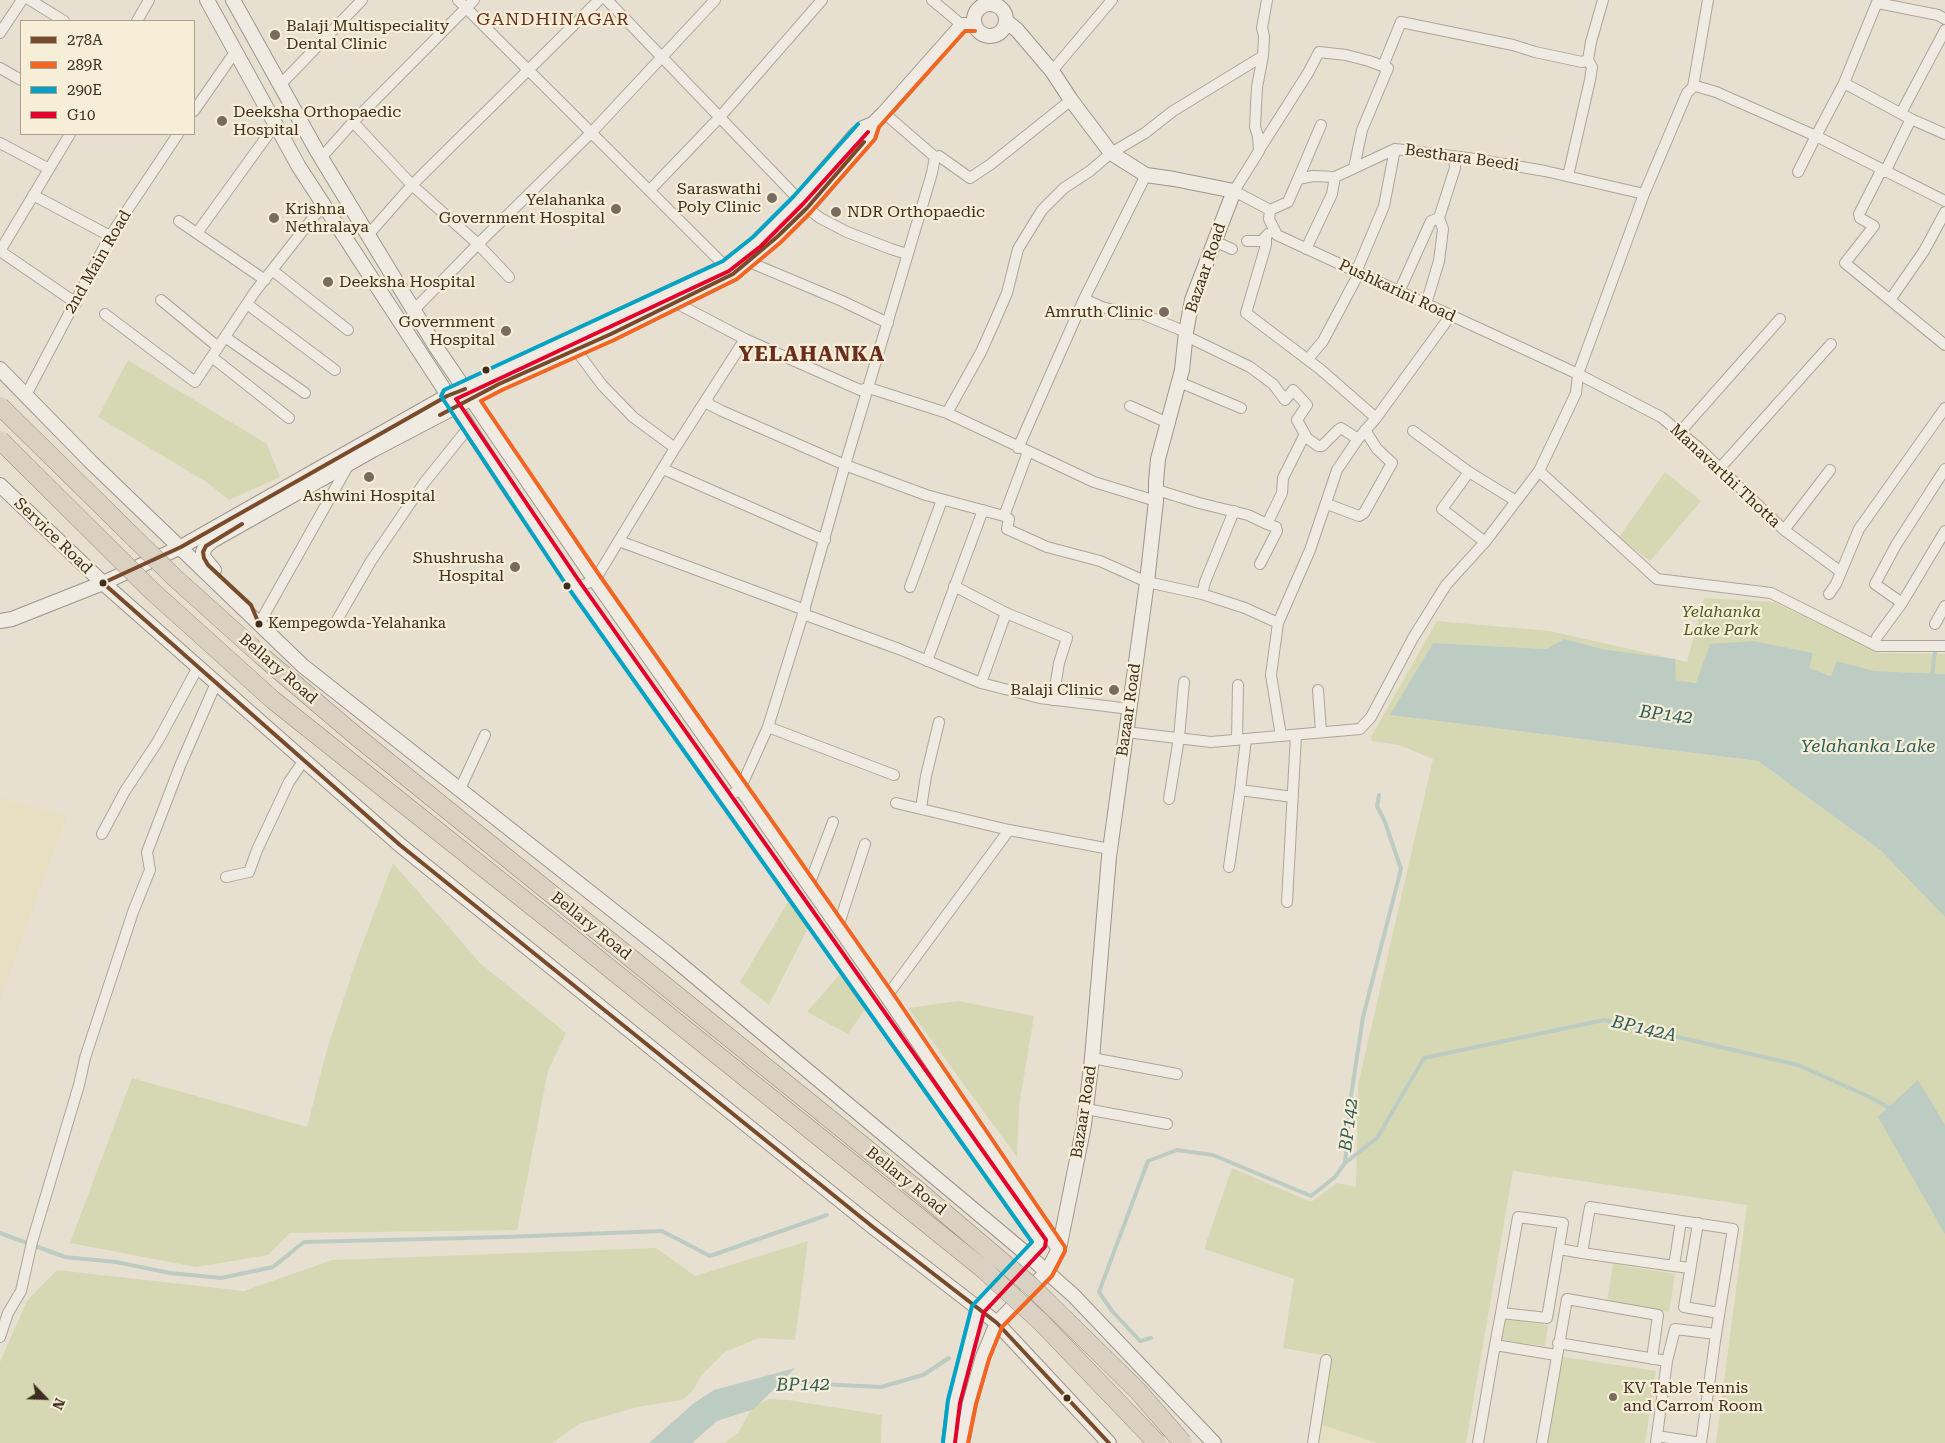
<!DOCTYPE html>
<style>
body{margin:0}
#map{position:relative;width:1945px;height:1443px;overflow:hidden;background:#e7e0d1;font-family:"Roboto Serif",serif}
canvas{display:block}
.legend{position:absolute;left:20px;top:20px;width:175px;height:115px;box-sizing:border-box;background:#f7eed8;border:1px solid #ada18e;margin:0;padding:6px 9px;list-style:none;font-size:15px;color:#3d2e20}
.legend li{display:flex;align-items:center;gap:10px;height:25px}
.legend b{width:25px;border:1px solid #ada18e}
.north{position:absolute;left:20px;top:1373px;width:50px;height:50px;-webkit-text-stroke:4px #f7eed8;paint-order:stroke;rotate:114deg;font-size:14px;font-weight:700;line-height:20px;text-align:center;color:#3d2e20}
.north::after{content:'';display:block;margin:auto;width:18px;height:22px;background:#3d2e20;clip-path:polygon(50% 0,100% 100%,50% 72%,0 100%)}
</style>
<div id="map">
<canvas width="1945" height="1443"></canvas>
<ul class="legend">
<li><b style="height:6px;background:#7a4b2a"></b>278A</li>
<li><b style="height:6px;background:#f26522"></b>289R</li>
<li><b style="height:6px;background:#03a3c5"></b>290E</li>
<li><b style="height:6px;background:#e4002b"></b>G10</li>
</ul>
<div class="north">N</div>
</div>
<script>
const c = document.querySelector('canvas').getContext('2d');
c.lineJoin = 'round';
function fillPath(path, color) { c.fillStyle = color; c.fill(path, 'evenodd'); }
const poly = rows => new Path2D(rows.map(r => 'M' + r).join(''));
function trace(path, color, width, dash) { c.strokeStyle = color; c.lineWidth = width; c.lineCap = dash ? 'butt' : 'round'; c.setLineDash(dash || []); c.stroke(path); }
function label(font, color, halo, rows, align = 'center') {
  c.font = font + ' "Roboto Serif",serif'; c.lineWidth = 4.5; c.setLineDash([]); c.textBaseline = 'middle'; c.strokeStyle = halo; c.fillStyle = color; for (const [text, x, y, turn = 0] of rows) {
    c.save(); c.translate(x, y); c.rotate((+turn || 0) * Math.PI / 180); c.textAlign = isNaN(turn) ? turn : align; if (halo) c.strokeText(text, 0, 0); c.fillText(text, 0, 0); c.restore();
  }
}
const farmland = poly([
 [0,798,67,815,0,1000],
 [1319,1424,1377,1443,1316,1443]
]);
const green = poly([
 [128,360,267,444,280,477,229,500,208,483,98,417],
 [1665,472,1701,501,1650,561,1619,537],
 [1704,598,1774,602,1879,653,1945,654,1945,674,1874,671,1837,661,1832,676,1808,668,1813,653,1697,683,1676,680,1607,650,1564,639,1546,649,1433,643,1391,715,1758,761,1880,850,1945,917,1945,1443,1716,1443,1747,1205,1513,1171,1466,1443,1377,1443,1319,1424,1329,1356,1283,1348,1294,1279,1204,1249,1232,1168,1311,1202,1337,1183,1356,1187,1358,1085,1433,759,1399,745,1372,741,1371,737,1437,621,1550,631,1687,662],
 [393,863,480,963,566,1033,548,1071,517,1230,290,1233,268,1255,196,1267,70,1243,132,1078,307,1127,328,1046,356,961],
 [788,902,809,926,769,1005,740,982],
 [840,974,866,1008,848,1034,807,1012],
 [958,1001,1034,1016,1019,1106,1017,1157,908,1008],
 [808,1241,795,1340,759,1338,725,1352,701,1376,692,1392,682,1400,637,1407,579,1424,552,1443,0,1443,0,1362,27,1301,57,1270,244,1291,332,1260,656,1248,695,1276],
 [1613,1264,1675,1274,1669,1312,1607,1302],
 [1504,1319,1548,1325,1545,1346,1501,1340],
 [1557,1356,1656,1371,1645,1443,1544,1443],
 [769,1399,788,1400,882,1415,881,1443,725,1443,738,1433,749,1413,759,1404]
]);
const water = poly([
 [1564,639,1607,650,1675,659,1676,680,1696,683,1710,644,1753,641,1813,653,1809,668,1831,676,1837,661,1874,671,1945,674,1945,917,1880,850,1758,761,1390,715,1433,643,1546,649],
 [1918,1080,1945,1125,1945,1234,1878,1117],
 [795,1368,754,1409,717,1421,692,1443,649,1443,694,1403,714,1390]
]);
const stream = poly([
 [1932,678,1935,650],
 [1345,1163,1377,1138,1424,1058,1604,1020,1798,1065,1872,1098,1891,1109],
 [0,1233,65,1257,116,1262,170,1273,221,1278,273,1267,304,1242,505,1237,662,1231,710,1256,827,1215],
 [1151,1338,1140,1341,1112,1311,1099,1292,1148,1161,1177,1150,1213,1155,1311,1196,1335,1177,1345,1163,1351,1096,1363,1017,1401,869,1385,822,1377,806,1379,795],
 [775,1384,780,1382,881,1387,923,1375,949,1358]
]);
const street = poly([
 [30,0,64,21],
 [458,0,730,271],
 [607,0,807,208,820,218,847,232,891,249,907,254],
 [932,0,962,25],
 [1267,0,1262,28,1264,36,1263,56,1257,87,1255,127,1258,136,1259,151,1234,191,1270,210,1269,219,1277,235,1578,374,1661,417,1699,448,1784,530,1841,572],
 [1878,3,1938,15,1945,19],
 [988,4,989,0],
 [137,21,149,0],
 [0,33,22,0],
 [1383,66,1401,22,1513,45,1535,52,1582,62,1588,60],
 [0,68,21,80],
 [1052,71,1112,0],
 [1844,83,1911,119,1945,134],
 [280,85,362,0],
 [1693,87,1696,86,1716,92,1816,136,1844,83,1878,0],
 [194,111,235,52],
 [1901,113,1945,30],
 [353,122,412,185,478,244,509,277],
 [0,143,49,169],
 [1259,150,1308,73,1319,52,1346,55,1369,61,1388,68,1362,130,1354,168],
 [935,157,939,156,970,178,991,164,1071,100],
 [321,158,353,122,474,0],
 [1882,169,1859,214,1860,218,1874,226,1845,263,1945,345],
 [1798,172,1816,136,1945,201],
 [1885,172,1911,119],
 [1146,175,1084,299,1102,307,1128,314,1142,314,1186,332],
 [1568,176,1590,80,1592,67,1588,60,1591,42,1603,0],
 [1298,179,1321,125],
 [650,190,719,118,822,0],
 [33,195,110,236],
 [1270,210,1288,202,1298,179,1313,176,1335,177,1395,149,1468,158,1545,171,1644,194],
 [179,221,265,280],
 [197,233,275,125],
 [368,235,412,185,599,0],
 [1266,238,1266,245,1246,313,1320,369,1376,418,1451,315],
 [1214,241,1232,249],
 [1247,241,1262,241,1268,234],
 [1306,249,1332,194,1335,177],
 [0,251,70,134],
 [0,251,76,303],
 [744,257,749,262,842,301,888,323],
 [272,270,348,330],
 [1356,272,1384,206,1395,149],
 [1399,292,1431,221,1439,218],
 [673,298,676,303,745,339,860,390,869,388,947,413,1094,482,1156,501],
 [161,300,218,347],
 [1890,300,1924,251,1945,212],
 [247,304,335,370],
 [1426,304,1439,261,1443,229,1439,218,1455,168,1454,157],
 [414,310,478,244,592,132,715,0],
 [105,314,195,382,254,293,323,205],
 [1186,336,1250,367,1273,384,1285,400,1293,390,1307,405,1297,420,1307,438,1318,446,1322,446,1338,430,1341,428,1358,439,1376,418],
 [225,337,305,393],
 [576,350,602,385,633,417,675,448],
 [212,357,289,418],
 [1308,359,1323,341,1359,273],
 [1179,382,1241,408],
 [26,395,110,236,178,134],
 [707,400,710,405,722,411,845,465,926,495,1004,516,1009,519,1007,529,1047,547,1100,561,1147,582,1202,594,1245,608,1278,623],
 [1130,406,1168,423],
 [947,413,981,352,994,323,1007,293,1018,249,1042,210,1064,188,1090,171,1111,153,1145,133,1173,111,1263,56],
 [1413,431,1469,472,1516,501],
 [1680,432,1780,319],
 [1018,448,1084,299],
 [1720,468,1831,344],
 [663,469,825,540],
 [1539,471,1657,579,1771,593,1877,646,1945,646],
 [1469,472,1442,509,1485,542],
 [1157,490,1199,503,1248,515,1267,524,1282,493,1283,478,1305,434],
 [1327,504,1359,516,1364,513,1392,463,1377,449,1365,430],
 [1004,516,1028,452],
 [1784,530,1830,470],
 [619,541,805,610],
 [1260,564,1277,531,1276,527,1267,524],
 [954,586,1006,613,981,683],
 [910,587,942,500],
 [576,588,595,580,675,448,745,339],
 [1202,594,1205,582,1234,511],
 [1829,594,1836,584,1859,529,1945,408],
 [1902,603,1875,584,1896,545,1945,469],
 [1006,613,1067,638,1059,663,1053,700],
 [803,614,899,649,981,683,1040,698,1130,709],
 [337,620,371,561,424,483,469,427],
 [259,624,349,464],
 [1935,624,1945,606],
 [1877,637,1902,603,1945,531],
 [927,661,983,510],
 [1318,690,1321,731],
 [768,727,894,775],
 [1126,732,1211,742,1360,729,1371,717,1413,638,1446,585,1485,542,1539,471,1576,393,1578,374,1644,194,1687,93,1693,87,1708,0],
 [1281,736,1271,675,1278,623,1310,550,1337,470,1358,439],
 [1246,739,1240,790,1293,797],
 [1237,740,1238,685],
 [460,789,485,735],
 [725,799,740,789,768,727,803,614,845,465,932,173,935,157,884,113],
 [1169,799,1179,738,1184,682],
 [896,803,1009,830],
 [921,808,926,776,939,722],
 [102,834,125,791,158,741,198,667],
 [1229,867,1240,790],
 [226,877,249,872,257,850,289,782,304,760],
 [809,885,833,822],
 [1287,902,1296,735],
 [838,927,865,844],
 [887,996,1009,830,1110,849],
 [1092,1058,1177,1074],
 [1086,1109,1167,1124],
 [1681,1221,1674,1266,1690,1268],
 [1698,1223,1684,1307,1719,1313],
 [1559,1249,1582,1253,1590,1207,1733,1229,1716,1334,1701,1443],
 [1582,1253,1674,1266],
 [0,1337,8,1313,21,1291,32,1242,79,1085,85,1058,133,912,150,870,147,852,180,766,216,683],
 [1558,1343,1667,1361,1656,1443],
 [1495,1345,1556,1355],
 [1667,1361,1675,1329,1716,1334],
 [1657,1436,1701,1443],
 [1313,1443,1326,1360],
 [1478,1443,1495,1345,1501,1313,1518,1217,1563,1223,1547,1318,1501,1313],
 [1542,1443,1567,1299,1658,1315,1652,1359]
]);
const secondary = poly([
 [207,0,299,167,504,481,572,582,1040,1243,978,1309,954,1402,949,1443],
 [233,0,317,151,436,347,595,580,887,996,1059,1249],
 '974 20a16 16 0 1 1 32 0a16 16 0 1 1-32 0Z',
 [0,369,90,461,303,666,667,953,1029,1256,1074,1296,1214,1443],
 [0,485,103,583,400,845,873,1227,997,1323,1109,1443],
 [214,570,204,558,203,552,206,546,212,541,373,450,499,384,611,334,733,274,777,237,807,208,870,135,873,124],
 [0,621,12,619,103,583,181,547,447,396,726,266,757,242,799,200,855,135,863,128,873,124,884,113,962,25,975,25],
 [962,1443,970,1403,983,1357,997,1323,1047,1272,1059,1249,1084,1125,1092,1058,1109,857,1147,582,1156,501,1156,482,1158,459,1182,370,1186,332,1192,300,1234,191,1174,179,1146,175,1111,153,1071,100,1052,71,1017,30,1006,21]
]);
const highwayBridge = poly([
 [0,406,175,578,264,658,356,736,914,1187,1030,1285,1138,1391,1183,1443],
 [0,440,151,590,273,700,572,938,982,1268,1041,1322,1157,1443]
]);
const bus1 = poly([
 [465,389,447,396,181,547,103,583,400,845,873,1227,997,1323,1109,1443],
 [440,415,499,384,611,334,733,274,777,237,807,208,864,142],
 [242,524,206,546,203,552,204,558,208,565,251,605,259,624]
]);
const bus2 = poly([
 [968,1443,976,1404,989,1359,1002,1327,1052,1276,1065,1251,1065,1247,892,992,600,576,481,401,502,390,614,340,737,279,781,242,811,212,875,139,879,127,965,31,975,31]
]);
const bus3 = poly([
 [858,124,794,196,753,237,723,261,444,390,441,396,567,586,1032,1242,972,1306,948,1400,943,1442]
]);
const bus4 = poly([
 [868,132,803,204,761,246,729,271,456,399,577,578,1046,1240,1045,1247,984,1312,960,1403,955,1443]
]);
const markers = [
 [275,35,6,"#786c5e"],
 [222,121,6,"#786c5e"],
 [772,198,6,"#786c5e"],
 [616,209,6,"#786c5e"],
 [836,212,6,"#786c5e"],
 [274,218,6,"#786c5e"],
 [328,282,6,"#786c5e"],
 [1164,312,6,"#786c5e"],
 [506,331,6,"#786c5e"],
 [486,370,4.5,"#3d2e20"],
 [369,477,6,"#786c5e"],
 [515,567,6,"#786c5e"],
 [103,583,4.5,"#3d2e20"],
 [567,586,4.5,"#3d2e20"],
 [259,624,4.5,"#3d2e20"],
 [1114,690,6,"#786c5e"],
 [1613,1397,5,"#786c5e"],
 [1067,1398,4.5,"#3d2e20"]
];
const busNames = [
 ["Kempegowda-Yelahanka",268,624]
];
const poiNames = [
 ["Balaji Multispeciality",286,26],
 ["Dental Clinic",286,44],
 ["Deeksha Orthopaedic",233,112],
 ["Hospital",233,130],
 ["Saraswathi",761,189,"right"],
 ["Poly Clinic",761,207,"right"],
 ["Yelahanka",605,200,"right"],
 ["Government Hospital",605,218,"right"],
 ["Krishna",285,209],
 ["Nethralaya",285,227],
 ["NDR Orthopaedic",847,212],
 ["Deeksha Hospital",339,282],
 ["Amruth Clinic",1153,312,"right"],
 ["Government",495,322,"right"],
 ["Hospital",495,340,"right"],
 ["Ashwini Hospital",369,496,"center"],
 ["Shushrusha",504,558,"right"],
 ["Hospital",504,576,"right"],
 ["Balaji Clinic",1103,690,"right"],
 ["KV Table Tennis",1623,1388],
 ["and Carrom Room",1623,1406]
];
const streetNames = [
 ["Besthara Beedi",1462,158,8],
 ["2nd Main Road",98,262,-60],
 ["Bazaar Road",1206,268,-71],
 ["Pushkarini Road",1397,291,25],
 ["Manavarthi Thotta",1725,476,43],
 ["Service Road",53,536,44],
 ["Bellary Road",278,669,41],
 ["Bazaar Road",1129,710,-82],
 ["Bellary Road",591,926,39],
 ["Bazaar Road",1084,1112,-81],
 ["Bellary Road",906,1181,39]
];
const parkNames = [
 ["Yelahanka",1721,612],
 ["Lake Park",1721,630]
];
const neighbourhoodNames = [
 ["GANDHINAGAR",553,20]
];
const waterNames = [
 ["BP142",1666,715,7],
 ["Yelahanka Lake",1868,747],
 ["BP142A",1644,1029,13],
 ["BP142",1349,1125,-83],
 ["BP142",803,1385,-1]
];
const districtNames = [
 ["YELAHANKA",812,355]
];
fillPath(farmland, '#e6dfc2');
fillPath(green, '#d6d7b3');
fillPath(water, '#bcccc2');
trace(stream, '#bcccc2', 4);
trace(street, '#ada599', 12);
trace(secondary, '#9c958a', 16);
trace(street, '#efebe3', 10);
trace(secondary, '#efebe3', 14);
trace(highwayBridge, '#928b80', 19, []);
trace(highwayBridge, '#dad1c2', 18);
trace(bus1, '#7a4b2a', 4);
trace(bus2, '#f26522', 4);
trace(bus3, '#03a3c5', 4);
trace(bus4, '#e4002b', 4);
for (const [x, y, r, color] of markers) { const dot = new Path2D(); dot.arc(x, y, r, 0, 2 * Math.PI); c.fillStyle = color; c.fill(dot); trace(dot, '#f7eed8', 2); }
label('15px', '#3d2e20', '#f7eed8', busNames, 'left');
label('16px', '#3d2e20', '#f7eed8', poiNames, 'left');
label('16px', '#3d2e20', '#f7eed8', streetNames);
label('italic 16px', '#4d5a26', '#f7eed8', parkNames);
c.letterSpacing = '1px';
label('18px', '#6b2e1e', '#f7eed8', neighbourhoodNames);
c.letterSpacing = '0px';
label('italic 18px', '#2f5d5a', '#f7eed8', waterNames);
c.letterSpacing = '1px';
label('bold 21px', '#6b2e1e', '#f7eed8', districtNames);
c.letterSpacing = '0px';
</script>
